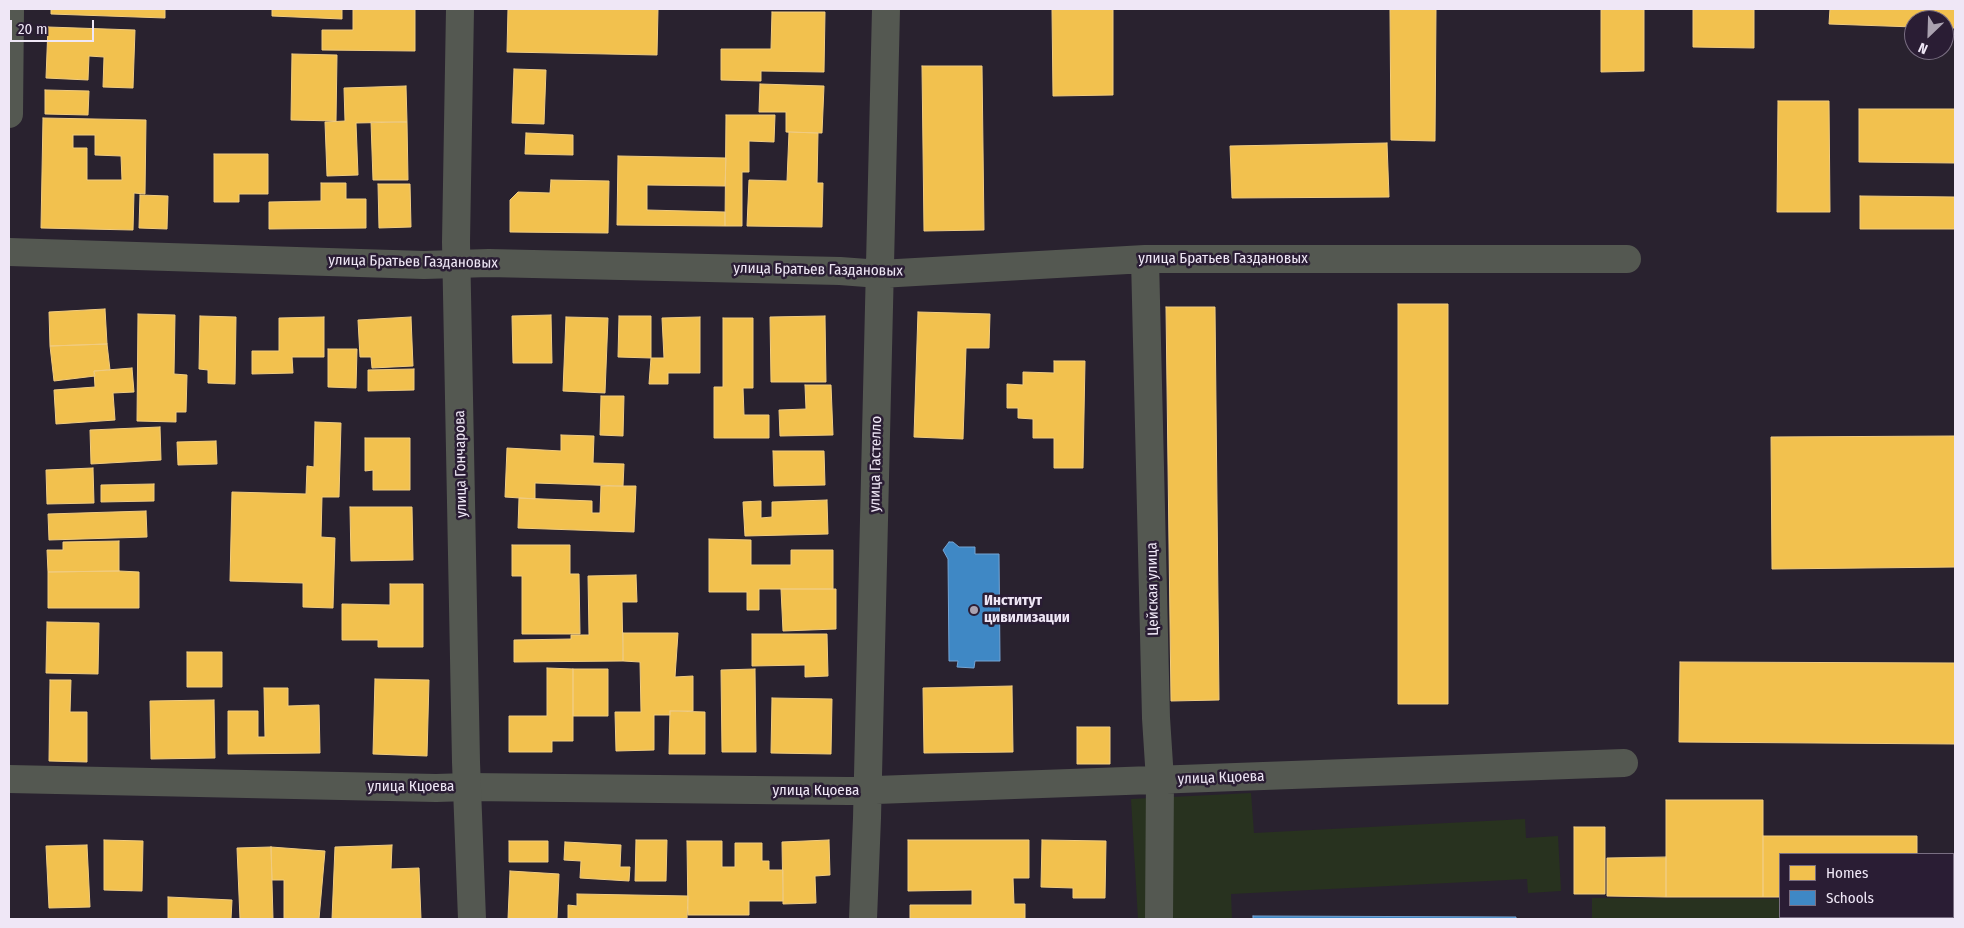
<!DOCTYPE html>
<meta charset="utf-8">
<style>
body{margin:0}
#map{position:relative;width:1964px;height:928px;overflow:hidden;background:#29222f;font-family:"Fira Sans Condensed",sans-serif}
canvas{display:block}
.frame{position:absolute;inset:0;border:10px solid #efe7f6;pointer-events:none}
.legend{position:absolute;left:1779px;top:853px;width:175px;height:65px;box-sizing:border-box;background:#2a1d34;border:1px solid #796e82;margin:0;padding:6px 9px;list-style:none;font-size:15px;color:#efe7f6}
.legend li{display:flex;align-items:center;gap:10px;height:25px}
.legend b{width:25px;border:1px solid #796e82}
.north{position:absolute;left:1904px;top:10px;width:50px;height:50px;box-sizing:border-box;background:#2a1d34;border:1px solid #796e82;border-radius:50%;rotate:204deg;font-size:14px;font-weight:700;line-height:20px;text-align:center;color:#efe7f6}
.north::after{content:'';display:block;margin:auto;width:18px;height:22px;background:#aaa2b0;clip-path:polygon(50% 0,100% 100%,50% 72%,0 100%)}
.scale{position:absolute;left:10px;top:20px;width:84px;height:22px;box-sizing:border-box;border:2px solid #efe7f6;border-top:0;padding-left:6px;font-size:15px;line-height:18px;white-space:nowrap;color:#efe7f6;-webkit-text-stroke:4px #2a1d34;paint-order:stroke}
</style>
<div id="map">
<canvas width="1964" height="928"></canvas>
<div class="frame"></div>
<ul class="legend">
<li><b style="height:14px;background:#f2c14e"></b>Homes</li>
<li><b style="height:14px;background:#3f88c5"></b>Schools</li>
</ul>
<div class="north">N</div>
<div class="scale">20 m</div>
</div>
<script>
const c = document.querySelector('canvas').getContext('2d');
c.lineJoin = 'round';
function fillPath(path, color) { c.fillStyle = color; c.fill(path, 'evenodd'); }
const poly = rows => new Path2D(rows.map(r => 'M' + r).join(''));
function trace(path, color, width, dash) { c.strokeStyle = color; c.lineWidth = width; c.lineCap = dash ? 'butt' : 'round'; c.setLineDash(dash || []); c.stroke(path); }
function label(font, color, halo, rows, align = 'center') {
  c.font = font + ' "Fira Sans Condensed",sans-serif'; c.lineWidth = 5; c.setLineDash([]); c.textBaseline = 'middle'; c.strokeStyle = halo; c.fillStyle = color; for (const [text, x, y, turn = 0] of rows) {
    c.save(); c.translate(x, y); c.rotate((+turn || 0) * Math.PI / 180); c.textAlign = isNaN(turn) ? turn : align; if (halo) c.strokeText(text, 0, 0); c.fillText(text, 0, 0); c.restore();
  }
}
const green = poly([
 [1251,793,1254,833,1525,819,1526,838,1558,836,1561,891,1528,893,1527,879,1231,894,1232,919,1138,919,1131,799],
 [1592,898,1780,899,1780,917,1907,917,1907,919,1592,919]
]);
const homes = poly([
 [51,9,165,9,165,18,51,14,51,9],
 [272,9,342,9,342,19,272,16,272,9],
 [353,9,415,9,415,51,322,50,322,30,353,30,353,9],
 [508,9,658,9,657,55,507,52,508,9],
 [1052,9,1113,9,1113,95,1053,96,1052,9],
 [1390,9,1436,9,1435,141,1391,140,1390,9],
 [1601,9,1644,9,1644,71,1601,72,1601,9],
 [1693,9,1754,9,1754,48,1693,47,1693,9],
 [1830,9,1955,9,1955,28,1944,28,1944,20,1914,20,1914,27,1829,24,1830,9],
 [772,12,825,12,824,72,761,71,761,81,721,80,721,49,771,49,772,12],
 [48,27,135,30,133,88,103,87,104,57,89,56,88,80,46,78,48,27],
 [292,54,337,55,336,121,291,120,292,54],
 [922,66,982,66,984,230,924,231,922,66],
 [514,69,546,70,544,124,512,123,514,69],
 [760,84,824,86,822,133,786,132,786,112,759,112,760,84],
 [406,86,407,122,356,123,358,175,327,176,325,122,345,121,344,88,406,86],
 [45,90,89,91,88,115,45,114,45,90],
 [1778,101,1829,101,1830,212,1777,212,1778,101],
 [1859,109,1955,109,1955,163,1859,162,1859,109],
 [726,115,775,115,774,142,749,141,749,172,742,172,742,226,725,226,726,115],
 [43,118,146,120,145,194,134,193,133,230,41,228,43,118],
 [73,135,95,135,95,155,121,156,122,180,87,180,87,148,73,148,73,135],
 [371,122,407,122,408,180,373,180,371,122],
 [789,132,818,133,817,183,823,183,822,227,747,226,749,180,787,181,789,132],
 [526,133,573,135,573,155,525,154,526,133],
 [1387,143,1389,197,1232,198,1230,146,1387,143],
 [214,154,268,154,268,194,239,194,239,202,214,202,214,154],
 [618,156,726,158,725,186,647,185,647,210,725,212,725,226,617,225,618,156],
 [551,180,609,181,608,233,510,232,510,200,518,192,550,193,551,180],
 [321,183,346,183,346,199,366,199,366,228,269,229,269,202,321,201,321,183],
 [378,184,410,184,411,227,379,228,378,184],
 [140,195,168,196,167,229,139,228,140,195],
 [1860,196,1955,197,1955,229,1860,229,1860,196],
 [1398,304,1448,304,1448,704,1398,704,1398,304],
 [1166,307,1215,307,1219,700,1171,701,1166,307],
 [105,309,107,344,50,346,49,312,105,309],
 [918,312,990,314,989,348,966,348,963,439,914,437,918,312],
 [138,314,175,315,174,374,187,375,186,412,176,412,176,422,137,421,138,314],
 [551,315,552,363,513,363,512,316,551,315],
 [200,316,236,317,235,384,208,383,208,370,199,369,200,316],
 [619,316,651,316,651,358,618,357,619,316],
 [825,316,826,382,771,382,770,317,825,316],
 [324,317,324,357,292,357,293,373,252,374,252,351,279,351,279,318,324,317],
 [411,317,413,366,372,368,371,357,360,357,358,320,411,317],
 [566,317,608,318,605,393,563,391,566,317],
 [700,317,700,373,668,373,668,384,649,384,651,358,664,358,662,318,700,317],
 [723,318,753,318,753,388,743,388,744,415,769,415,769,438,714,438,714,387,723,387,723,318],
 [107,344,110,370,94,371,95,376,54,381,50,346,107,344],
 [328,349,357,349,356,388,328,387,328,349],
 [1054,361,1085,361,1083,468,1054,468,1054,438,1033,438,1033,419,1018,418,1018,408,1007,408,1007,384,1023,385,1023,372,1054,373,1054,361],
 [132,368,134,392,113,393,115,420,56,424,54,390,95,387,94,371,132,368],
 [414,369,414,390,368,391,368,370,414,369],
 [805,385,831,385,833,435,780,436,779,410,806,409,805,385],
 [601,396,624,396,623,436,600,435,601,396],
 [315,422,341,423,339,497,322,497,321,537,335,538,333,608,303,607,303,583,230,581,232,492,306,494,307,466,314,467,315,422],
 [160,427,161,460,91,464,90,430,160,427],
 [561,435,594,436,593,463,624,464,623,486,535,483,535,499,505,497,507,448,561,451,561,435],
 [1955,436,1955,567,1772,569,1771,437,1955,436],
 [365,438,410,438,410,490,373,490,373,470,365,471,365,438],
 [216,441,217,464,178,465,177,442,216,441],
 [773,451,824,451,825,485,774,486,773,451],
 [93,468,94,503,47,504,46,470,93,468],
 [154,484,154,501,101,502,101,485,154,484],
 [601,486,636,486,634,532,518,528,519,498,592,501,592,513,600,513,601,486],
 [827,500,828,534,745,536,743,502,761,501,761,518,772,517,772,502,827,500],
 [350,507,412,507,413,560,351,561,350,507],
 [146,511,147,537,49,540,48,514,146,511],
 [709,539,751,540,751,565,791,565,791,550,833,550,833,589,759,589,759,610,747,610,747,592,709,592,709,539],
 [119,541,119,571,48,572,47,550,63,550,63,542,119,541],
 [512,545,570,545,570,574,579,574,580,634,522,634,522,576,512,576,512,545],
 [119,571,139,572,139,608,48,608,48,572,119,571],
 [636,575,637,602,622,602,623,661,514,662,514,640,571,639,571,635,589,635,588,576,636,575],
 [390,584,423,584,423,647,378,647,378,640,342,640,342,604,390,605,390,584],
 [781,589,836,589,836,629,783,631,781,589],
 [47,622,99,623,98,674,46,673,47,622],
 [623,633,678,633,675,677,693,676,693,711,670,711,670,715,654,715,654,750,616,751,615,712,641,712,640,662,623,661,623,633],
 [752,634,827,634,828,676,805,677,805,665,752,666,752,634],
 [187,652,222,652,222,687,187,687,187,652],
 [1680,662,1955,663,1955,744,1679,742,1680,662],
 [547,668,573,669,573,741,552,741,552,752,509,752,509,716,547,716,547,668],
 [573,669,608,669,608,716,573,716,573,669],
 [755,669,756,752,722,752,721,670,755,669],
 [375,679,429,680,427,756,373,754,375,679],
 [50,680,71,680,70,712,87,712,87,762,49,761,50,680],
 [1012,686,1013,752,924,753,923,688,1012,686],
 [264,688,288,688,288,706,319,705,320,753,228,754,228,711,258,711,258,737,265,737,264,688],
 [772,698,832,699,831,754,771,753,772,698],
 [214,700,215,758,151,759,150,701,214,700],
 [670,711,705,712,705,754,669,754,670,711],
 [1077,727,1110,727,1110,764,1077,764,1077,727],
 [1666,800,1763,800,1763,897,1666,897,1666,800],
 [1574,827,1605,827,1605,894,1574,894,1574,827],
 [1763,836,1917,836,1917,854,1780,854,1780,897,1763,897,1763,836],
 [104,840,143,841,142,891,104,890,104,840],
 [636,840,667,840,666,881,635,881,636,840],
 [829,840,830,875,815,876,816,903,783,904,782,842,829,840],
 [908,840,1029,840,1029,878,1013,878,1014,904,1025,904,1025,919,910,919,910,905,972,905,972,890,908,891,908,840],
 [1042,840,1106,841,1105,898,1073,898,1073,888,1041,887,1042,840],
 [509,841,548,841,548,862,509,862,509,841],
 [687,841,722,841,722,867,735,867,735,843,762,843,762,861,769,861,769,870,783,870,783,901,749,901,749,915,688,915,687,841],
 [565,842,621,845,620,867,630,867,629,881,580,878,581,861,564,860,565,842],
 [87,845,90,907,49,908,46,846,87,845],
 [392,845,391,869,419,868,421,919,332,919,335,847,392,845],
 [271,847,273,919,240,919,237,848,271,847],
 [271,847,325,851,319,919,284,919,284,880,272,880,271,847],
 [1666,857,1666,897,1607,896,1607,858,1666,857],
 [510,871,559,874,557,919,508,919,510,871],
 [577,894,688,896,687,919,568,919,568,905,577,906,577,894],
 [168,897,232,900,231,919,168,919,168,897]
]);
const schools = poly([
 [949,542,953,542,959,547,975,547,975,554,999,554,1000,661,975,661,974,668,957,667,958,661,949,661,948,559,943,550,949,542],
 [1253,916,1516,917,1516,919,1253,919,1253,916]
]);
const minor = poly([
 [9,114,10,9],
 [9,252,424,265,489,263,840,271,880,274,1145,259,1627,259],
 [1145,259,1156,718,1160,780,1159,919],
 [9,779,436,788,468,787,848,791,1624,763],
 [863,919,867,818,886,9]
]);
const tertiary = poly([
 [460,9,456,242,466,762,472,919]
]);
const markers = [
 [974,610,5,"#aaa2b0"]
];
const streetNames = [
 ["улица Братьев Газдановых",1223,259],
 ["улица Братьев Газдановых",413,262,1],
 ["улица Братьев Газдановых",818,270,1],
 ["улица Гончарова",461,464,-91],
 ["улица Гастелло",876,464,-89],
 ["Цейская улица",1153,589,-91],
 ["улица Кцоева",1221,778,-2],
 ["улица Кцоева",411,787],
 ["улица Кцоева",816,791]
];
const poiNames = [
 ["Институт",984,601],
 ["цивилизации",984,618]
];
fillPath(green, '#28321f');
fillPath(homes, '#f2c14e');
trace(homes, '#f1cc80', 1);
fillPath(schools, '#3f88c5');
trace(schools, '#74a4d4', 1);
trace(minor, '#545851', 28);
trace(tertiary, '#545851', 28);
for (const [x, y, r, color] of markers) { const dot = new Path2D(); dot.arc(x, y, r, 0, 2 * Math.PI); c.fillStyle = color; c.fill(dot); trace(dot, '#2a1d34', 2); }
label('15px', '#efe7f6', '#2a1d34', streetNames);
label('bold 15px', '#efe7f6', '#2a1d34', poiNames, 'left');
</script>
